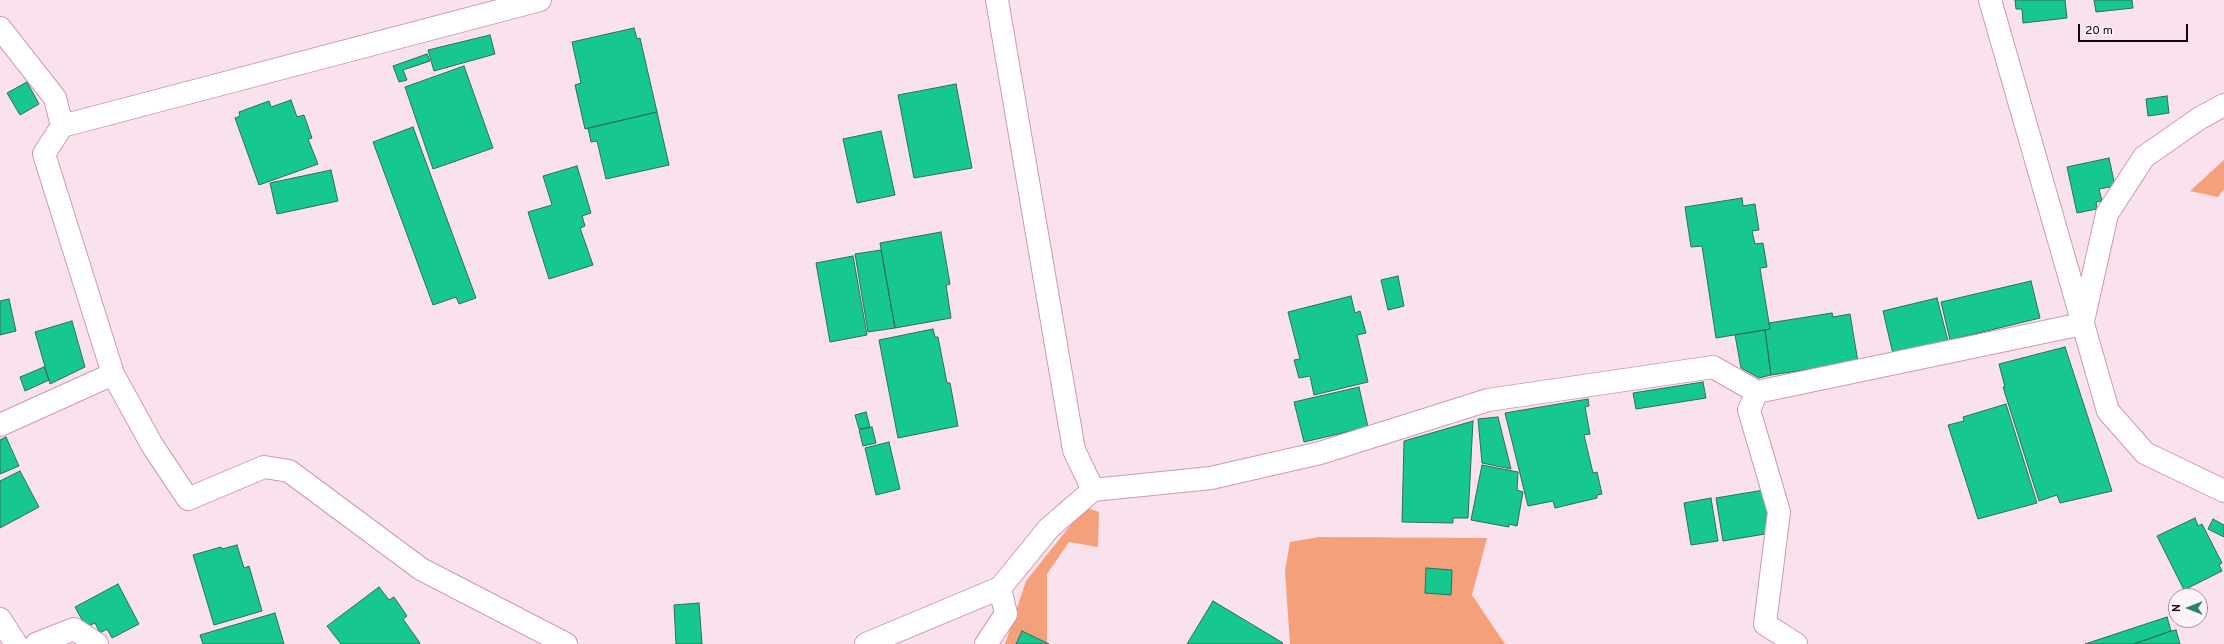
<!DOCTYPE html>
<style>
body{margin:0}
#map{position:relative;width:2224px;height:644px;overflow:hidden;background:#fae1ee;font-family:Overpass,sans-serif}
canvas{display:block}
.north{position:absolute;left:2168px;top:588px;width:40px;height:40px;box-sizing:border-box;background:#fff3f9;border:1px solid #a2949c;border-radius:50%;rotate:270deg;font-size:11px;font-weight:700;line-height:16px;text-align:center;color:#170510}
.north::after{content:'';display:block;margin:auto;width:14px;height:18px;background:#218763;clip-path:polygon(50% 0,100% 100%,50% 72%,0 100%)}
.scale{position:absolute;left:2078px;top:24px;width:110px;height:18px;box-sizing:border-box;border:2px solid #170510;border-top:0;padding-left:5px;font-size:12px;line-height:14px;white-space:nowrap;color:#170510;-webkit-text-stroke:3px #fff3f9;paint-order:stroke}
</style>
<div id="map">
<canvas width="2224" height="644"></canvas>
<div class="north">N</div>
<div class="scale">20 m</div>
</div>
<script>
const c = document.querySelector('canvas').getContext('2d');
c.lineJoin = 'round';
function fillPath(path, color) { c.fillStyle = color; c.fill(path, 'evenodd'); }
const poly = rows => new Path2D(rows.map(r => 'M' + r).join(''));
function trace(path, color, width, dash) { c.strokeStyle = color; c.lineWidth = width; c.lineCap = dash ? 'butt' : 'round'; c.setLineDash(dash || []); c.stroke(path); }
const green = poly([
 [2224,160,2224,189,2218,197,2190,191],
 [1085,507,1099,512,1098,547,1069,542,1047,574,1047,644,1005,644,1026,581],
 [1319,537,1487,538,1472,595,1505,644,1290,644,1285,571,1290,542]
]);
const building = poly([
 [2015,0,2065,0,2067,18,2023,23,2022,9,2016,9,2015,0],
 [2094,0,2132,0,2133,8,2096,12,2094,0],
 [634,28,637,39,640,38,657,112,585,129,575,85,581,83,572,42,634,28],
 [490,35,495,54,434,71,428,50,490,35],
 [427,54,430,61,403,70,407,80,399,82,393,66,427,54],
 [464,66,493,148,433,169,405,87,464,66],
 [27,82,39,104,20,115,7,93,27,82],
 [956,84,972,168,914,178,898,95,956,84],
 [2167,96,2169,113,2148,116,2146,99,2167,96],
 [291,100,297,117,304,115,312,138,308,139,318,164,259,185,235,118,240,116,239,112,269,101,271,107,291,100],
 [657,112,669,165,606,179,597,141,591,142,588,128,657,112],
 [413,127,476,298,459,304,456,297,433,305,373,142,413,127],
 [881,131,895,195,857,203,843,139,881,131],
 [2109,158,2115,186,2099,189,2102,201,2096,202,2097,209,2077,213,2067,167,2109,158],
 [577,166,591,213,582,216,585,226,580,228,593,265,549,279,528,212,552,205,543,176,577,166],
 [331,170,338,201,277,214,270,183,331,170],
 [1742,198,1743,206,1755,204,1759,230,1752,231,1755,244,1763,243,1767,267,1760,268,1770,329,1716,338,1702,246,1691,247,1685,207,1742,198],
 [941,232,950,284,946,285,951,318,895,328,880,243,941,232],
 [881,250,895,328,868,332,855,254,881,250],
 [853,256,867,335,830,342,816,263,853,256],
 [1398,276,1404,306,1388,310,1381,280,1398,276],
 [2031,281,2040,318,1950,340,1941,302,2031,281],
 [1351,296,1355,313,1360,311,1366,333,1357,335,1368,382,1314,395,1310,376,1299,378,1294,360,1300,359,1288,312,1351,296],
 [1937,298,1948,341,1893,354,1883,311,1937,298],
 [9,299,16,331,0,335,0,301,9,299],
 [1832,313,1833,317,1850,314,1858,362,1771,375,1765,330,1770,329,1769,323,1832,313],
 [72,321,85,367,50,384,35,332,72,321],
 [933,329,935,337,938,337,947,383,950,383,958,426,898,438,879,340,933,329],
 [1765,330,1771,375,1759,378,1741,368,1735,335,1765,330],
 [2065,347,2112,491,2060,503,2057,495,2039,501,2003,387,2005,387,1999,364,2065,347],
 [44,367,49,380,25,391,20,377,44,367],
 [1703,382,1706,398,1636,409,1633,393,1703,382],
 [1359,387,1368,427,1304,442,1294,402,1359,387],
 [1588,399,1589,406,1585,407,1590,434,1584,435,1593,473,1597,472,1602,494,1597,495,1597,498,1555,508,1553,501,1528,506,1505,413,1588,399],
 [2006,404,2037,503,1978,519,1948,425,1964,421,1963,417,2006,404],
 [866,412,870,427,859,429,855,415,866,412],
 [1498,417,1511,469,1482,463,1478,419,1498,417],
 [1473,421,1468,518,1453,518,1453,523,1402,522,1404,441,1473,421],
 [872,427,876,443,863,446,859,430,872,427],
 [6,437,19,466,0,474,0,440,6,437],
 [889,442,900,489,876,495,865,448,889,442],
 [1482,465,1518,472,1517,490,1523,492,1517,526,1509,524,1509,527,1471,520,1482,465],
 [20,471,39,507,0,528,0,481,20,471],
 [1764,490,1771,533,1723,541,1716,498,1764,490],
 [1711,498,1718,541,1691,545,1684,503,1711,498],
 [2195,518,2198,526,2202,524,2222,563,2219,565,2222,571,2184,590,2157,536,2195,518],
 [2213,519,2224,525,2224,537,2208,529,2213,519],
 [237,545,244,568,249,566,262,611,214,625,193,555,221,547,222,549,237,545],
 [1426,568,1452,570,1451,595,1425,593,1426,568],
 [118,584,139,624,112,638,107,629,100,633,95,623,86,627,75,607,118,584],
 [379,587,389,600,394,597,407,616,403,619,420,643,419,644,341,644,327,626,379,587],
 [1213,601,1283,643,1282,644,1187,644,1213,601],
 [699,603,702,644,676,644,674,605,699,603],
 [275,613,284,644,203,644,200,635,275,613],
 [2167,617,2171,631,2134,644,2085,644,2167,617],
 [2176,630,2180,644,2134,644,2171,631,2176,630],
 [1022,631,1049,644,1016,644,1022,631]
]);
const street = poly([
 [540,0,62,126,44,154,113,374,152,445,188,499,264,467,289,471,421,569,566,644],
 [997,0,1074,450,1093,490],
 [1990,0,2108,411,2145,453,2224,491],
 [0,28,55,98,62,126],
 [2083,321,2107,214,2144,157,2200,118,2224,105],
 [1757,392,1749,410,1779,512,1765,624,1796,644],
 [0,425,113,374],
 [0,619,16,644],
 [36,644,74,629,97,644],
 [866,644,1000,588,1049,528,1093,490,1211,478,1320,453,1488,400,1713,367,1757,392,2082,324],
 [986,644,1006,614,1000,588]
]);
fillPath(green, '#f4a07b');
fillPath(building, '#16c890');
trace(building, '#2e6f54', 1);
trace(street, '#d098b8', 24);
trace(street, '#fff', 22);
</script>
